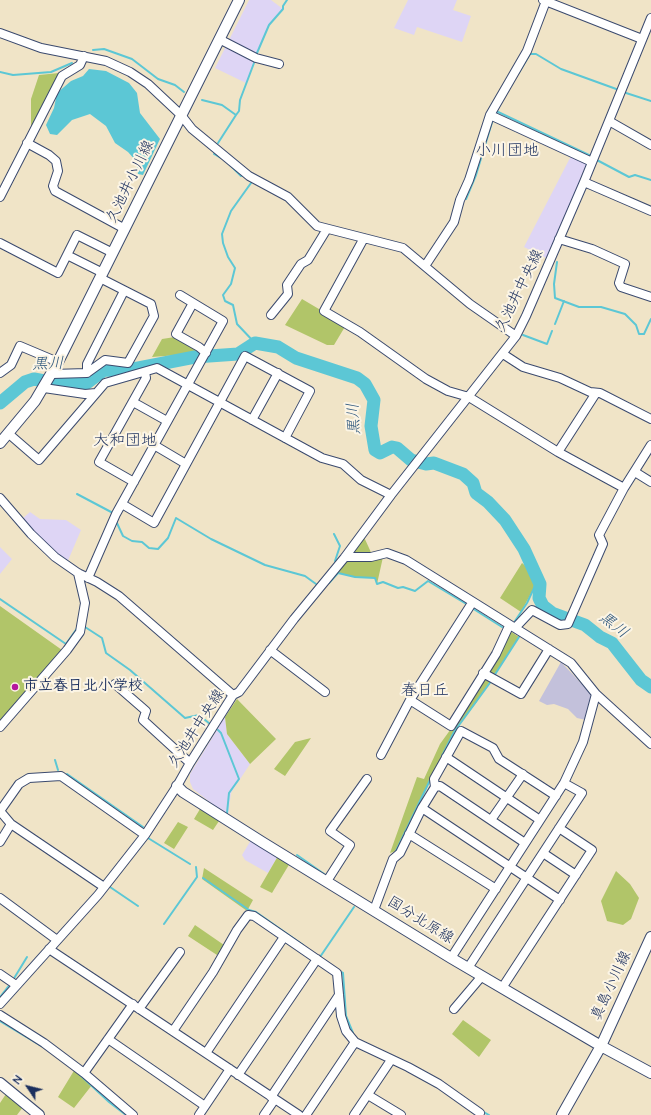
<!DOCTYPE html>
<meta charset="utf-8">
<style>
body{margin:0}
#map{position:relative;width:651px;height:1115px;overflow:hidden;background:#f0e4c7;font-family:"Architects Daughter",sans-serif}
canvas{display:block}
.north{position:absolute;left:8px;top:1067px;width:40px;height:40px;-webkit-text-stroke:3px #fcf5e5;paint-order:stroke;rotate:305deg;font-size:11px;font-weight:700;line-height:16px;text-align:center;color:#1b2f5e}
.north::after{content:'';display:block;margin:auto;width:14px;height:18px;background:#1b2f5e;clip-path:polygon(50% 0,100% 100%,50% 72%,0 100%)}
</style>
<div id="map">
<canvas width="651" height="1115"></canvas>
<div class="north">N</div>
</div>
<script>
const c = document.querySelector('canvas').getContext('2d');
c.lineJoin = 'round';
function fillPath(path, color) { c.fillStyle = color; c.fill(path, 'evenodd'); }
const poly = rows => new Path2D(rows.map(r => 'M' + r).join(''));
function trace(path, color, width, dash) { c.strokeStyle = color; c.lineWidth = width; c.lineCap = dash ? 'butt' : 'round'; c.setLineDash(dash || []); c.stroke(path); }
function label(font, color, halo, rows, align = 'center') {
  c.font = font + ' "Architects Daughter","Klee One",sans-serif'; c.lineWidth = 4; c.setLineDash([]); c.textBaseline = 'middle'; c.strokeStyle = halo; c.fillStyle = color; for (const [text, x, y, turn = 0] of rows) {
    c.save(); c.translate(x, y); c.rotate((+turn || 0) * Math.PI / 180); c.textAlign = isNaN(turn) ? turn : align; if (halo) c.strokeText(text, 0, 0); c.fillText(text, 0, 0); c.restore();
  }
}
const built = poly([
 [249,0,271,0,283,9,269,25,246,83,215,68],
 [408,0,457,0,453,10,471,16,462,42,417,27,414,35,394,28],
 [571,156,587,162,548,259,524,247],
 [30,512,40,519,66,520,81,530,67,563,39,538,22,519],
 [0,547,12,559,0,574],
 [225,717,227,734,250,764,231,793,228,816,193,789,190,782,190,774],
 [251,840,278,856,268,873,245,860,242,855]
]);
const industrial = poly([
 [561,662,593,696,586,720,577,718,568,709,554,704,547,705,539,701]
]);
const green = poly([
 [59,73,31,128,31,99,39,75],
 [302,299,346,325,334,345,327,345,285,325],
 [175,337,197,351,191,354,152,357,162,339],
 [364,537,374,559,383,557,377,584,375,578,355,577,338,573],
 [522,563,529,569,535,586,521,612,500,598],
 [0,606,62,650,0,723],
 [510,631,519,637,476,703,454,732,396,851,390,853,417,777,424,779,440,744,453,726],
 [237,699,276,739,250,764,227,734,225,717],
 [311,738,285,776,274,769,295,742],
 [200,809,219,821,213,830,194,819],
 [178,822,188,827,174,849,164,843],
 [278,856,290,863,272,893,260,887],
 [204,868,253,900,247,911,202,879],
 [616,871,630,884,639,898,631,919,623,925,607,921,601,901],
 [195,925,224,945,217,955,188,936],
 [463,1020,491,1040,479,1057,452,1034],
 [75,1069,92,1085,74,1108,58,1097],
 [6,1094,23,1107,17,1115,0,1115,0,1103]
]);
const water = poly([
 [89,69,106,71,129,83,137,93,140,113,160,139,143,175,138,174,136,161,128,152,115,143,106,126,90,114,72,120,57,135,50,134,46,125,54,108,57,93,71,81,83,76]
]);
const stream = poly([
 [93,50,104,49,132,59,158,79,175,85,184,92],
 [257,53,269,25,283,9,283,6,287,0],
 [0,72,13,75,51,72,72,63],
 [518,74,530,54,536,54,561,69,619,90],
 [623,92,651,101],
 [202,100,222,105,236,115,218,143],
 [495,113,496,111,591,156],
 [236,115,239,111,240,100,254,63],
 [214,154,221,158],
 [595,159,629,177,635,175,651,180],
 [228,163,241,176],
 [251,183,231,211,222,234,223,243,228,257,235,268,231,284,223,295,225,301,233,305,237,324,255,343],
 [466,199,476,175,493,119],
 [557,262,554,284,555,298,579,307,601,307,625,314,636,325,639,334,644,334,651,319],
 [555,324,564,301],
 [523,335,547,344,552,331],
 [77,494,113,513],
 [116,521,123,536,132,541,142,542,149,548,158,549,168,538,176,518,211,539,265,565,305,576,316,584],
 [334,534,340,546,335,561],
 [329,583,338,573,355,577,375,578,377,584,383,582,398,588,403,587,415,591,428,581,468,605],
 [0,599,66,644,78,627],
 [472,608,502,627],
 [515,621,527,603,535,586,540,584],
 [85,627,102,638,106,653,130,670,185,718,199,715,210,724],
 [494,676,519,637],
 [218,730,221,733,239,779,229,793,227,813],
 [442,756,454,732,492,680],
 [55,760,58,770],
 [67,774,143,827],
 [148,838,190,864],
 [396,851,431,778],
 [297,855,327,876],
 [203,878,249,910,256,912,303,945],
 [110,887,138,906],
 [164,924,197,877,196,867],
 [320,957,354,907],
 [339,971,343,973,346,1016,353,1033],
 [13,980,27,957],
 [0,997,11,983],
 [0,1021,43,1047],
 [79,1074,109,1102,126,1115],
 [482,1111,489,1115]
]);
const river = poly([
 [0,403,25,382,34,379,55,383,70,381,84,385,104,370,123,371,195,357,238,354,255,343,278,347,296,358,357,378,365,384,374,400,371,426,375,450,380,453,392,447,397,448,411,460,426,464,434,463,463,474,473,483,476,493,488,502,505,520,524,549,540,584,539,598,543,606,552,613,585,625,600,637,612,643,641,680,651,687]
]);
const minor = poly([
 [543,0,642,39],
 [0,33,41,48,106,61,130,72,148,84,181,115,192,129,249,176,288,197,317,226,403,248,470,304,516,336],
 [219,39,256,58,279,64],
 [490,115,592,162],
 [609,121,651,145],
 [27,143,49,155,56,161,58,171,53,186,55,191,125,229],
 [584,182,651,211],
 [0,197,62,76,80,65,84,56],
 [364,238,324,311,360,332,426,379,448,391,469,397,558,452,624,488],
 [559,239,592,249,625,264,619,283,621,287,651,297],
 [0,243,58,273,77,235,113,253],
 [67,255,103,273],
 [425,266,454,222,460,200,469,180,490,115,527,51,546,1],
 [193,303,176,334,199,347,206,353],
 [271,315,288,294,287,285,301,264,308,260,327,229],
 [503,354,523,367,560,378,590,392,600,393,651,419],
 [0,373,11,365,20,346,58,362],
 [87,373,87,364,124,291],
 [52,374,87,373,105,360,128,363,154,316,151,304,100,278],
 [44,388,85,394,96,393],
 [133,402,167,421],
 [252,420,278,373],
 [9,434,39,460,105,383,157,368,322,458,343,464,361,480,391,495],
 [154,445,186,464],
 [558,452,596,393],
 [635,472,651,482],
 [134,482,99,462,146,378,145,372],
 [0,498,31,534,55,557,78,573,97,582,119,596,233,695],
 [122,504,154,523,245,356,310,391,285,438],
 [345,557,371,557,387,553,406,560,571,663,596,694,651,744],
 [88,578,116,514,223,321,180,295],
 [515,628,532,610,560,625,568,624,603,544,599,535,624,488,651,445],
 [270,650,325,692],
 [483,673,521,694,549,649],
 [115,684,146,711,143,720,190,763],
 [410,700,451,726,496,654,509,626],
 [0,727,67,650,80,632,85,603,78,573],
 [381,755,410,700,472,603],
 [446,757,540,820],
 [435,787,440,786,525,843],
 [422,808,560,900],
 [0,811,19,784,29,778,61,776,145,835],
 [0,811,11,824,104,887],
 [491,820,523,774],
 [409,834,496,889],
 [0,842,11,824],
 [543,853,576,875],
 [327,881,350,845,330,831,367,779],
 [0,898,57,940],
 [374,910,393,859,400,853,422,808,435,787,434,779,461,731,493,748,499,759,556,796],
 [49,949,299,1115],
 [451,958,564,783,583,742,596,694],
 [468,968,582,793,564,783],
 [0,974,16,985],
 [502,988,592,850,559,828],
 [0,1004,98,895,145,835,177,786,190,763,233,695,239,692,294,619,345,557,391,495,516,336,526,316,584,182,651,18],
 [133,1004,84,1073,133,1115],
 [139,1009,180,952],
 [454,1009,482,976],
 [0,1015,44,1043,84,1073],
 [173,1031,213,972,237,930,248,915,254,916,337,973,341,1016,346,1031,355,1042,408,1067,439,1084,480,1113],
 [108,1039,205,1106],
 [206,1053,284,937],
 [238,1075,317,959],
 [368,1095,401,1115],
 [271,1097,339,995],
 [199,1115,230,1069],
 [264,1115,275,1099],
 [306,1115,355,1042],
 [354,1115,391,1060]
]);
const tertiary = poly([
 [0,443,35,401,58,362,239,0],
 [177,786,183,792,262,842,451,958,601,1046,651,1073],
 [0,1083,39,1115],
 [562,1115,601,1046,651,937]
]);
const markers = [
 [15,687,4,"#b5179e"]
];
const streetNames = [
 ["久池井小川線",131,182,-64],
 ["久池井中央線",520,291,-64],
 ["久池井中央線",197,729,-57],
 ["国分北原線",420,921,32],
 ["真島小川線",612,986,-65]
];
const poiNames = [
 ["市立春日北小学校",23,687]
];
const neighbourhoodNames = [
 ["小川団地",507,152],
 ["大和団地",125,442],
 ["春日丘",425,692]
];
const waterNames = [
 ["黒川",48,365,-1],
 ["黒川",355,419,-93],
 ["黒川",613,626,38]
];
fillPath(built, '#ded5f5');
fillPath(industrial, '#c3c1db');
fillPath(green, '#b1c569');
fillPath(water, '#5cc7d5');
trace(stream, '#5cc7d5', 2);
trace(river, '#5cc7d5', 13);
trace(minor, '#3b4a6e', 10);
trace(tertiary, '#3b4a6e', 12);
trace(minor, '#fff', 8);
trace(tertiary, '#fff', 10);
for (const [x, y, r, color] of markers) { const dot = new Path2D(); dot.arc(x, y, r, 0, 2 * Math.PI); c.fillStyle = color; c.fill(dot); trace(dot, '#fcf5e5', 1.5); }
label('15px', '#1b2f5e', '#fcf5e5', streetNames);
label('bold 15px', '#1b2f5e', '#fcf5e5', poiNames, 'left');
label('16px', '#1b2f5e', '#fcf5e5', neighbourhoodNames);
label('italic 16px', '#2b557c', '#fcf5e5', waterNames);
</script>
